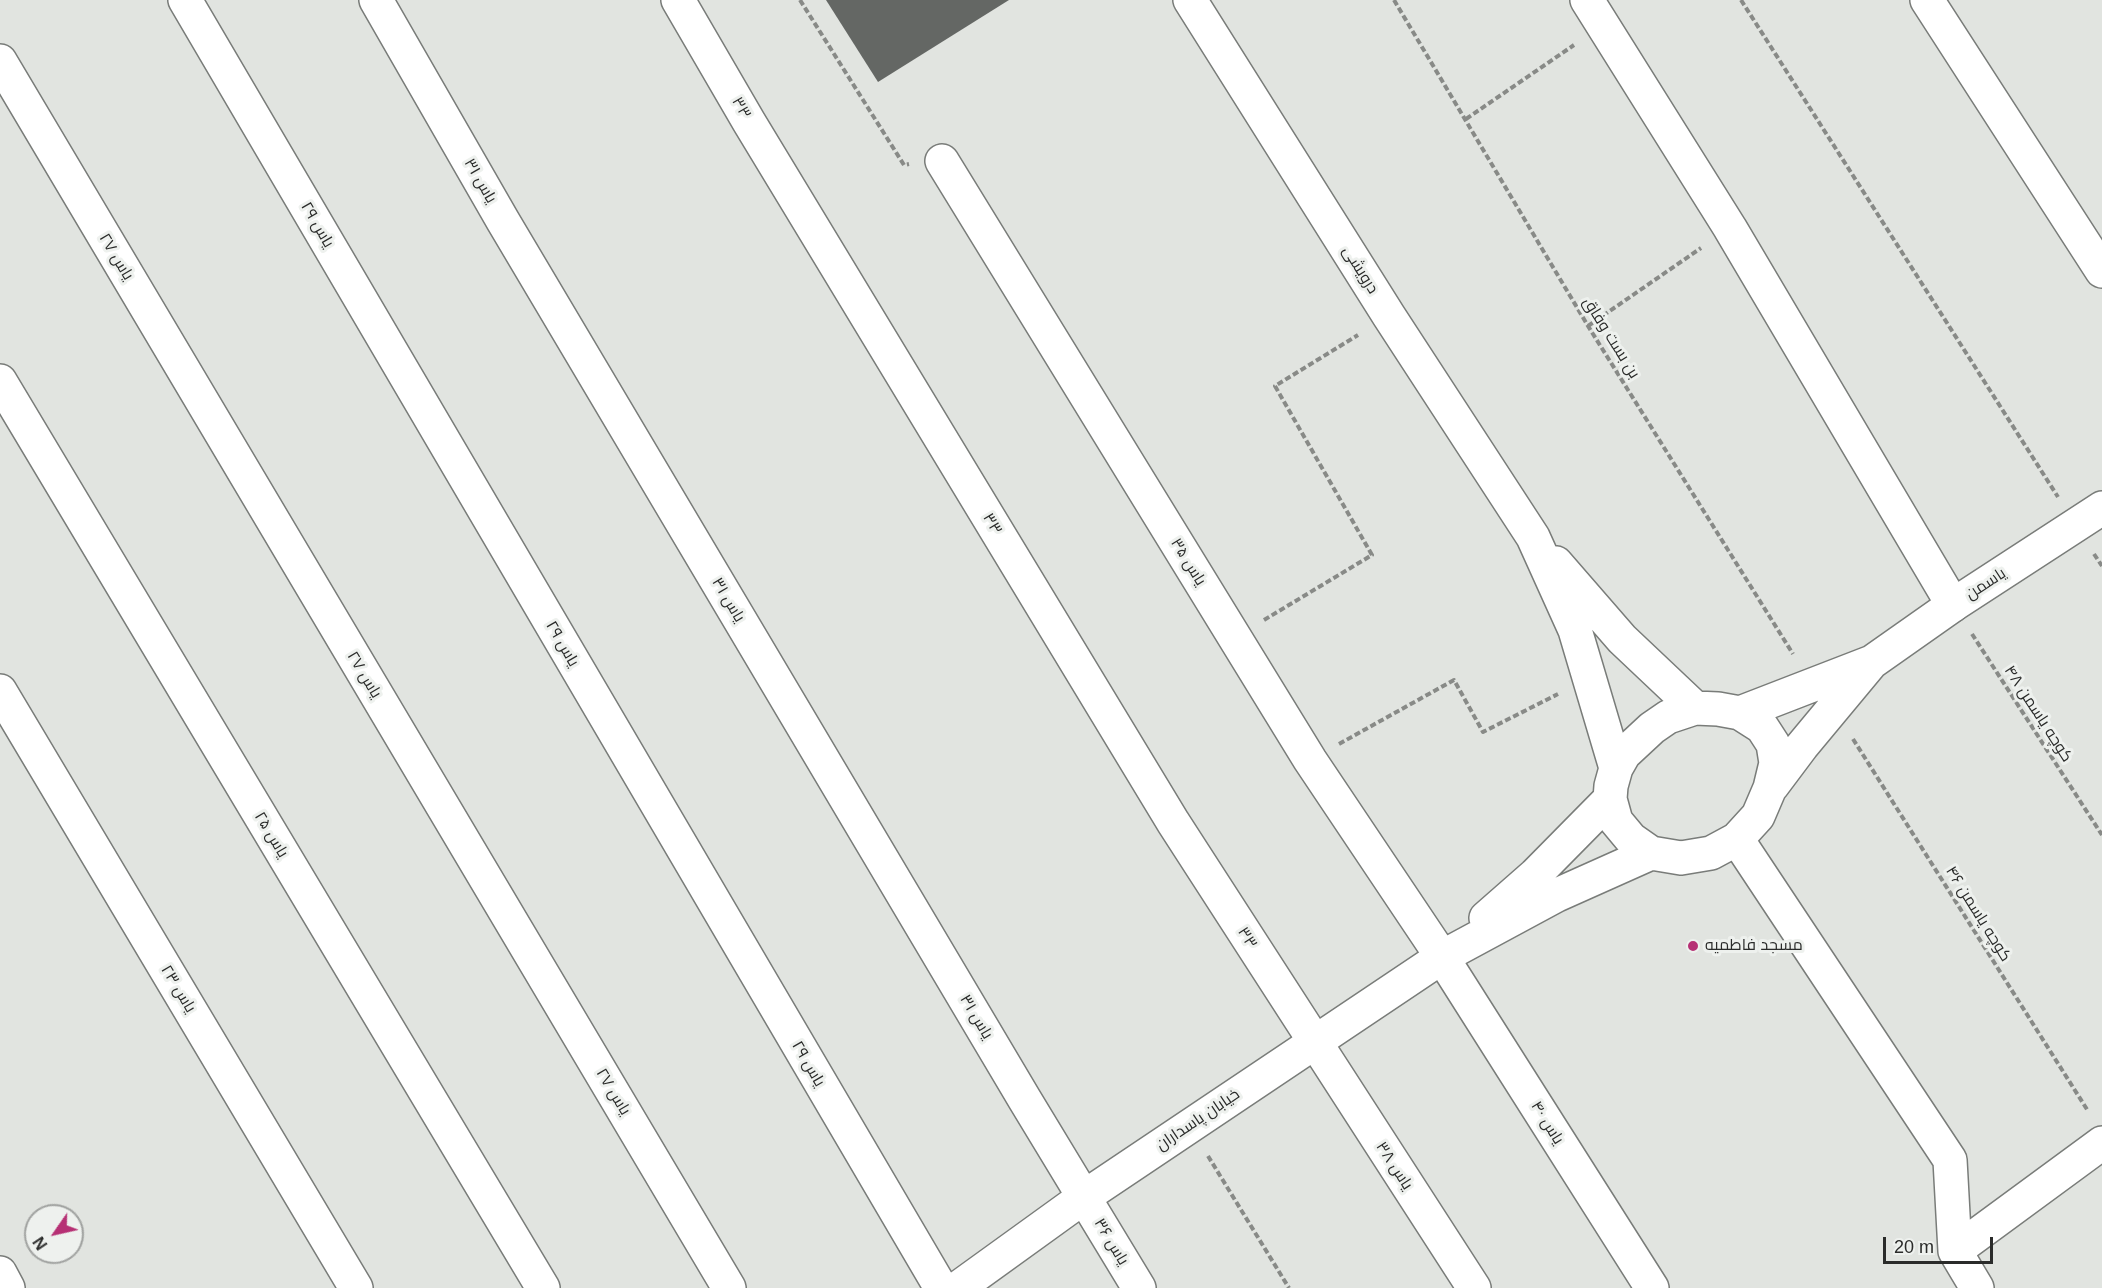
<!DOCTYPE html>
<meta charset="utf-8">
<style>
body{margin:0}
#map{position:relative;width:2102px;height:1288px;overflow:hidden;background:#e1e4e0;font-family:Arial,sans-serif}
canvas{display:block}
.north{position:absolute;left:24px;top:1204px;width:60px;height:60px;box-sizing:border-box;background:#eef1ee;border:2px solid #a0a2a0;border-radius:50%;rotate:236deg;font-size:16px;font-weight:700;line-height:24px;text-align:center;color:#2a2b2a}
.north::after{content:'';display:block;margin:auto;width:21px;height:27px;background:#b63074;clip-path:polygon(50% 0,100% 100%,50% 72%,0 100%)}
.scale{position:absolute;left:1883px;top:1237px;width:110px;height:27px;box-sizing:border-box;border:3px solid #2a2b2a;border-top:0;padding-left:8px;font-size:18px;line-height:21px;white-space:nowrap;color:#2a2b2a;-webkit-text-stroke:4px #eef1ee;paint-order:stroke}
</style>
<div id="map">
<canvas width="2102" height="1288"></canvas>
<div class="north">N</div>
<div class="scale">20 m</div>
</div>
<script>
const c = document.querySelector('canvas').getContext('2d');
c.lineJoin = 'round';
function fillPath(path, color) { c.fillStyle = color; c.fill(path, 'evenodd'); }
const poly = rows => new Path2D(rows.map(r => 'M' + r).join(''));
function trace(path, color, width, dash) { c.strokeStyle = color; c.lineWidth = width; c.lineCap = dash ? 'butt' : 'round'; c.setLineDash(dash || []); c.stroke(path); }
function label(font, color, halo, rows, align = 'center') {
  c.font = font + ' Arial,Cairo,sans-serif'; c.lineWidth = 6; c.setLineDash([]); c.textBaseline = 'middle'; c.strokeStyle = halo; c.fillStyle = color; for (const [text, x, y, turn = 0] of rows) {
    c.save(); c.translate(x, y); c.rotate((+turn || 0) * Math.PI / 180); c.textAlign = isNaN(turn) ? turn : align; if (halo) c.strokeText(text, 0, 0); c.fillText(text, 0, 0); c.restore();
  }
}
const building = poly([
 [826,0,1009,0,878,82]
]);
const path = poly([
 [800,0,904,165,909,164],
 [1394,0,1588,326,1793,654],
 [1741,0,2058,497],
 [1466,119,1574,45],
 [1588,326,1701,248],
 [2094,554,2102,566],
 [1264,620,1372,555,1275,386,1358,335],
 [1972,634,2102,835],
 [1853,739,2088,1111],
 [1339,744,1454,680,1483,732,1558,694],
 [1208,1156,1289,1288]
]);
const minor = poly([
 [185,0,941,1288],
 [376,0,503,221,1025,1100,1139,1288],
 [678,0,749,122,1173,822,1474,1288],
 [1587,0,1730,228,1953,605],
 [1927,0,2102,271],
 [0,61,729,1288],
 [942,161,1310,760,1442,957,1652,1288],
 [0,381,543,1288],
 [0,691,356,1288],
 [1737,839,1950,1160,1955,1251,1977,1288],
 [1955,1251,2102,1143],
 [0,1273,8,1288]
]);
const tertiary = poly([
 [1190,0,1389,316,1533,537,1575,630,1616,768],
 [1556,563,1622,639,1695,708],
 [1695,708,1718,709,1740,713,1762,727,1773,744,1776,763,1770,788,1758,816,1737,839,1711,853,1681,858,1651,853,1631,839,1616,821,1610,799,1611,786,1616,768,1624,754,1652,728,1668,717,1695,708],
 [1740,713,1872,662,1953,605,2102,508],
 [1772,786,1802,746,1871,663],
 [1486,918,1535,875,1610,799],
 [958,1288,1084,1197,1442,957,1557,895,1651,853]
]);
const markers = [
 [1693,946,6,"#b63074"]
];
const streetNames = [
 ["۳۳",741,108,60],
 ["یاس ۳۱",480,181,60],
 ["یاس ۲۹",317,225,60],
 ["یاس ۲۷",116,257,59],
 ["درویشی",1360,270,58],
 ["بن بست وفاق",1611,338,58],
 ["۳۳",992,524,59],
 ["یاس ۳۵",1188,562,58],
 ["یاسمن",1986,584,-33],
 ["یاس ۳۱",728,600,59],
 ["یاس ۲۹",562,644,60],
 ["یاس ۲۷",364,675,59],
 ["کوچه یاسمن ۴۸",2038,714,57],
 ["یاس ۲۵",271,835,59],
 ["کوچه یاسمن ۴۶",1978,914,58],
 ["۳۳",1247,938,57],
 ["یاس ۲۳",178,989,59],
 ["یاس ۳۱",976,1017,59],
 ["یاس ۲۹",808,1064,60],
 ["یاس ۲۷",613,1092,59],
 ["خیابان پاسداران",1198,1120,-34],
 ["یاس ۴۰",1547,1123,58],
 ["یاس ۳۸",1394,1166,57],
 ["یاس ۳۶",1111,1242,59]
];
const poiNames = [
 ["مسجد فاطمیه",1705,946]
];
fillPath(building, '#646764');
trace(minor, '#797c79', 36);
trace(tertiary, '#797c79', 36);
trace(path, '#888a87', 4, [6, 3]);
trace(minor, '#fff', 33);
trace(tertiary, '#fff', 33);
for (const [x, y, r, color] of markers) { const dot = new Path2D(); dot.arc(x, y, r, 0, 2 * Math.PI); c.fillStyle = color; c.fill(dot); trace(dot, '#eef1ee', 2); }
label('16px', '#2a2b2a', '#eef1ee', streetNames);
label('16px', '#2a2b2a', '#eef1ee', poiNames, 'left');
</script>
